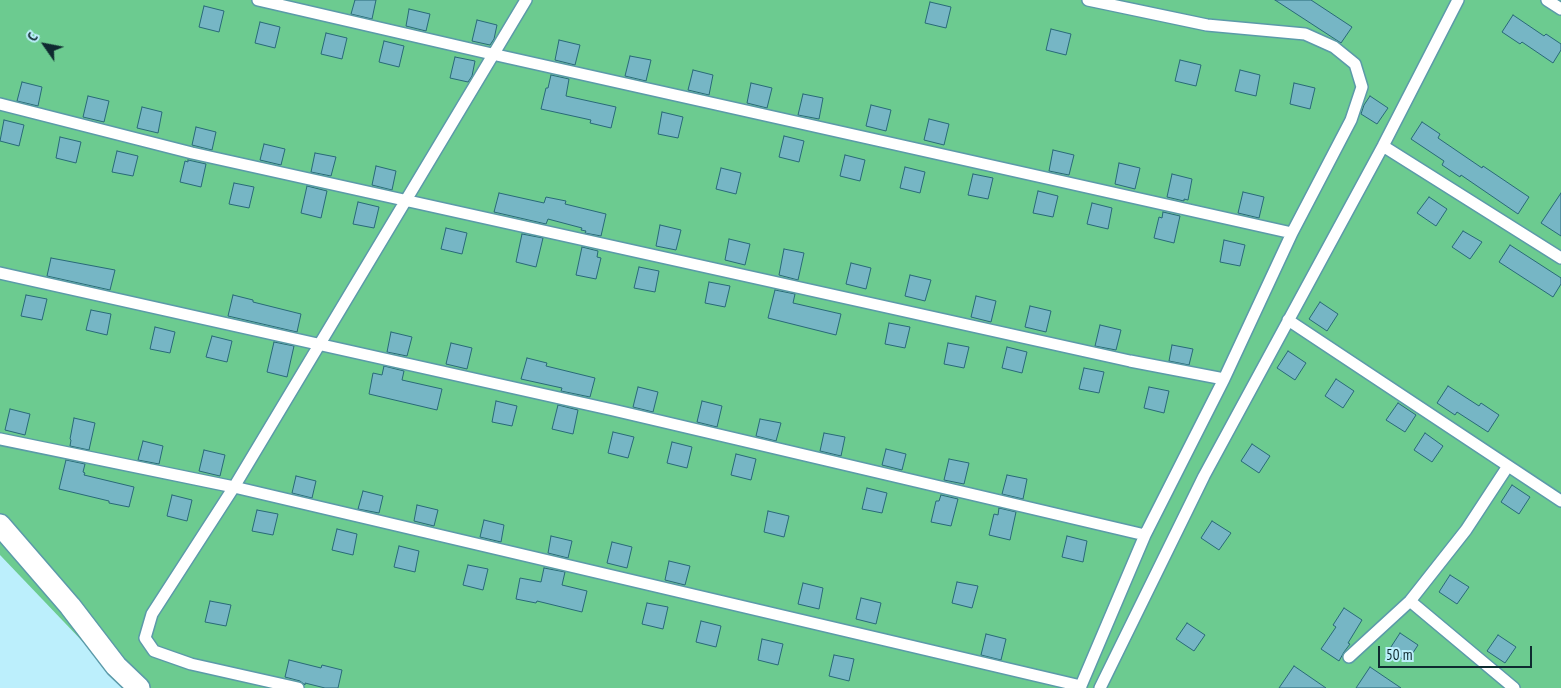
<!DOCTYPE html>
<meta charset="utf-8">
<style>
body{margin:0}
#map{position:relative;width:1561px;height:688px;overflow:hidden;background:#bceffc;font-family:"PT Sans Narrow",sans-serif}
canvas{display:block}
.north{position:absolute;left:20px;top:20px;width:50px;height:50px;-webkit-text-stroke:4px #bceffc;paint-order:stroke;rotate:303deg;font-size:14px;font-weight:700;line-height:20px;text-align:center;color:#0f2a30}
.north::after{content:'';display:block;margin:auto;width:18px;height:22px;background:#0f2a30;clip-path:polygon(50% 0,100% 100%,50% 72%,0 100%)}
.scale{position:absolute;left:1378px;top:646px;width:154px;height:22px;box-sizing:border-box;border:2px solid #0f2a30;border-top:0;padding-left:6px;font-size:15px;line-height:18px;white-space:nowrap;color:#0f2a30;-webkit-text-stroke:4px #bceffc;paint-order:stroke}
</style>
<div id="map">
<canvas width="1561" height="688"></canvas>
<div class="north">С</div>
<div class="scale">50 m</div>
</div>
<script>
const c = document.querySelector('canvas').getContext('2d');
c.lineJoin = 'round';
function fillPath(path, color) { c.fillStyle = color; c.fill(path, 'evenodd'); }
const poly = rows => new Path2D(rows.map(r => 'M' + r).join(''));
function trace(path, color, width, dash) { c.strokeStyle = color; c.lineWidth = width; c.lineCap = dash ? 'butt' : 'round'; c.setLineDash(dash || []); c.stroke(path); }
const green = poly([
 [0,0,1561,0,1561,688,127,688,0,555]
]);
const building = poly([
 [355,0,376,0,372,19,351,14,355,0],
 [1275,0,1311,0,1352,27,1341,43,1275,0],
 [930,2,951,7,946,28,925,23,930,2],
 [204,6,224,11,219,32,199,27,204,6],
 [409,9,430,14,426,31,406,26,409,9],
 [1513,15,1544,36,1546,34,1561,44,1561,50,1553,63,1522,42,1520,44,1502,32,1513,15],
 [477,20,497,25,494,39,490,45,472,41,477,20],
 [260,22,280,27,275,48,255,43,260,22],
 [1051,29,1071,34,1066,55,1046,50,1051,29],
 [326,33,347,38,342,59,321,54,326,33],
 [559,40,580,45,575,65,555,60,559,40],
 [384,41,404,46,399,67,379,62,384,41],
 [630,56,651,60,646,81,625,76,630,56],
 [455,57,475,61,472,76,468,82,450,78,455,57],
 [1180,60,1201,65,1196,86,1175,81,1180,60],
 [693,70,713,75,709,95,688,90,693,70],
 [1240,70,1260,75,1256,96,1235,91,1240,70],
 [551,75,569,79,566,96,616,107,611,128,590,123,591,120,541,109,546,88,548,88,551,75],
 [22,82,42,87,38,106,17,101,22,82],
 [751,83,772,88,767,108,747,103,751,83],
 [1294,83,1315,88,1310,109,1290,104,1294,83],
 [803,94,823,98,819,119,798,115,803,94],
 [88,96,109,101,104,122,83,117,88,96],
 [1370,96,1388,108,1377,124,1361,114,1364,105,1370,96],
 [871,105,891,110,886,131,866,126,871,105],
 [142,107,162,112,158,133,137,128,142,107],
 [662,112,683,117,678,138,658,134,662,112],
 [929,119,949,124,944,145,924,140,929,119],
 [4,120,24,125,19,146,0,141,4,120],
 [1422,122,1440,134,1438,138,1482,168,1483,166,1529,197,1518,214,1461,175,1460,177,1442,165,1444,161,1411,139,1422,122],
 [196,127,216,132,212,150,192,145,196,127],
 [784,136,804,141,799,162,779,157,784,136],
 [60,137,81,142,76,163,56,158,60,137],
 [264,144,285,149,281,165,260,160,264,144],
 [1053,150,1074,155,1069,175,1049,171,1053,150],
 [117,151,138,156,133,176,112,172,117,151],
 [315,153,336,157,331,176,311,172,315,153],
 [845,155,865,160,860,181,840,176,845,155],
 [188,160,206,164,201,187,180,182,185,161,188,162,188,160],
 [1119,163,1140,168,1135,189,1115,184,1119,163],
 [376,166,396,171,392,190,372,185,376,166],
 [905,167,925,172,920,193,900,188,905,167],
 [721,168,741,173,736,194,716,189,721,168],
 [973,174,993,178,988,199,968,195,973,174],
 [1172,174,1192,179,1188,200,1184,199,1184,201,1167,197,1172,174],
 [234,183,254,187,249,208,229,204,234,183],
 [307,186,327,191,321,218,301,213,307,186],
 [1038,191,1058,196,1053,217,1033,213,1038,191],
 [1243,192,1264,197,1259,218,1238,213,1243,192],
 [499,193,544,203,546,197,566,201,565,204,606,214,601,236,585,233,586,231,581,230,582,228,548,219,546,224,494,212,499,193],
 [1561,193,1561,236,1541,223,1561,193],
 [1429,197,1447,209,1436,226,1417,213,1429,197],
 [358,202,379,207,374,228,353,224,358,202],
 [1092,203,1112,208,1108,229,1087,224,1092,203],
 [1163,212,1180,216,1174,243,1154,238,1159,217,1162,218,1163,212],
 [660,225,681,230,676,250,656,246,660,225],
 [446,228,467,233,462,254,441,249,446,228],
 [1463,231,1482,242,1470,259,1452,247,1463,231],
 [522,234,543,238,536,267,516,262,522,234],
 [729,239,750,244,745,265,725,260,729,239],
 [1224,240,1245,245,1240,266,1220,262,1224,240],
 [1510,245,1561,278,1561,284,1553,297,1499,262,1510,245],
 [582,247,598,251,597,257,601,258,596,279,576,275,582,247],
 [784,249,804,253,798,280,779,275,784,249],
 [51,258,115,270,110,290,47,276,51,258],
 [851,263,871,268,866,289,846,284,851,263],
 [639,267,659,271,655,292,634,288,639,267],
 [910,275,931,280,925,301,905,296,910,275],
 [709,282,730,286,725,307,705,303,709,282],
 [775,290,795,294,793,303,841,314,836,335,768,318,775,290],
 [26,295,47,299,42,320,21,316,26,295],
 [233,295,253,300,253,302,301,314,297,332,228,316,233,295],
 [976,296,996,301,991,322,971,317,976,296],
 [1320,302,1338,314,1327,331,1309,319,1320,302],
 [1030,306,1051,311,1046,332,1025,327,1030,306],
 [91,310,111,314,107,335,86,330,91,310],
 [889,323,910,327,905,348,885,344,889,323],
 [1100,325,1121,330,1116,350,1095,346,1100,325],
 [155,327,175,332,170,353,150,349,155,327],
 [391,332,412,337,407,356,387,352,391,332],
 [212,336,232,341,227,362,206,357,212,336],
 [274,342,294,346,287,377,267,372,274,342],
 [451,343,472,348,467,369,446,364,451,343],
 [948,343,969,347,964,368,944,364,948,343],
 [1172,345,1193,349,1189,365,1169,361,1172,345],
 [1007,347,1027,352,1022,373,1002,368,1007,347],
 [1288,351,1306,363,1295,380,1277,368,1288,351],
 [527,358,547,363,546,366,595,378,590,397,561,391,562,388,521,379,527,358],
 [384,366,404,371,402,380,442,389,437,410,369,394,373,373,382,375,384,366],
 [1084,368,1104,372,1099,393,1079,389,1084,368],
 [1336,379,1354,391,1343,408,1325,396,1336,379],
 [1448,386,1479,406,1481,403,1499,415,1488,432,1457,412,1455,415,1437,403,1448,386],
 [638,387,658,392,653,412,633,407,638,387],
 [1149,387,1169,391,1164,413,1144,408,1149,387],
 [496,401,517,406,512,426,492,422,496,401],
 [702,401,722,406,717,427,697,422,702,401],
 [1398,403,1416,415,1405,432,1386,420,1398,403],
 [558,405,578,410,573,434,552,429,558,405],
 [10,409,30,414,25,435,5,430,10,409],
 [74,418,95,423,89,450,70,446,71,440,70,439,74,418],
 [760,419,781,423,776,441,756,436,760,419],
 [613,432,634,437,628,458,608,453,613,432],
 [824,433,845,437,841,456,820,451,824,433],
 [1425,433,1443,446,1432,462,1414,450,1425,433],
 [143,441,163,446,159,464,138,460,143,441],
 [672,442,692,447,687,468,667,463,672,442],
 [1252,444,1270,456,1259,473,1241,461,1252,444],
 [886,449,906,454,902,470,882,465,886,449],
 [204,450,225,455,220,476,199,471,204,450],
 [736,454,756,459,751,480,731,475,736,454],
 [949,459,969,463,964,484,944,480,949,459],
 [66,460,85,464,83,472,85,473,84,475,134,487,129,507,109,503,109,501,59,489,66,460],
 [1007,475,1027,479,1023,499,1002,494,1007,475],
 [296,476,316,481,312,498,292,493,296,476],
 [1512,485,1530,497,1519,514,1501,502,1512,485],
 [867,488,887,493,882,513,862,509,867,488],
 [363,491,383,496,379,513,358,509,363,491],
 [172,495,192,500,187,521,167,516,172,495],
 [941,495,958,499,951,526,931,522,936,501,939,501,941,495],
 [417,505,438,510,434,526,414,521,417,505],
 [999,508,1016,512,1010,540,989,535,994,514,998,515,999,508],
 [257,510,278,514,273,535,252,531,257,510],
 [768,511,789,516,784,537,764,532,768,511],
 [484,520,504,525,501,542,480,537,484,520],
 [1212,521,1231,533,1219,550,1201,538,1212,521],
 [337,529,357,534,353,555,332,550,337,529],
 [551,536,572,541,568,558,548,553,551,536],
 [1067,536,1087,541,1083,562,1062,557,1067,536],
 [612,542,632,547,627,568,607,563,612,542],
 [399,546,419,551,415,572,394,567,399,546],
 [669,561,690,566,685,585,665,580,669,561],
 [468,565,488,569,483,590,463,585,468,565],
 [544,568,565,572,562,585,587,591,582,612,537,601,536,603,516,599,520,578,541,582,544,568],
 [1450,575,1469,587,1457,604,1439,592,1450,575],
 [957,582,978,586,972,608,952,603,957,582],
 [803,583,823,588,819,609,798,604,803,583],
 [861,598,881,603,876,624,856,619,861,598],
 [210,601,231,605,226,626,205,622,210,601],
 [647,603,668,607,663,629,642,624,647,603],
 [1344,608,1362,620,1348,643,1350,644,1344,652,1339,661,1321,649,1336,627,1333,625,1344,608],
 [701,621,721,626,716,647,696,642,701,621],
 [1187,623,1205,635,1194,651,1176,639,1187,623],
 [1400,633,1418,645,1407,662,1389,650,1400,633],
 [986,634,1006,639,1001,660,981,655,986,634],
 [1498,635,1516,647,1505,663,1487,651,1498,635],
 [762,639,783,644,778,665,758,660,762,639],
 [834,655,854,659,849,681,829,676,834,655],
 [289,660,321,668,322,665,342,670,338,688,325,688,305,683,305,685,300,681,285,677,289,660],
 [1294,666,1326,688,1279,688,1294,666],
 [1370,667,1401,688,1356,688,1370,667]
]);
const service = poly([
 [258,0,492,54,1292,233],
 [1547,0,1561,9],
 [0,104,192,153,1130,361,1224,379],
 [1383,146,1561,258],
 [0,273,613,410,1145,535],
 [1288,320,1561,501],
 [0,439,234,487,1081,686],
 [1410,601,1514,688],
 [1349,657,1410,601,1466,530,1508,466],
 [298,688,191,664,154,651,145,638,152,614,234,487,526,0],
 [1080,688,1145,535,1224,379,1292,233,1351,120,1362,87,1355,64,1334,47,1305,34,1207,25,1088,0],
 [1100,688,1204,476,1383,146,1458,0]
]);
const minor = poly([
 [0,525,70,606,116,666,139,688]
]);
fillPath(green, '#6ccb90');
fillPath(building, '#76b6c5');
trace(building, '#296a78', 1);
trace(service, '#5b9aa9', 14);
trace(minor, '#5b9aa9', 24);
trace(service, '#fff', 11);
trace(minor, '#fff', 21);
</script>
